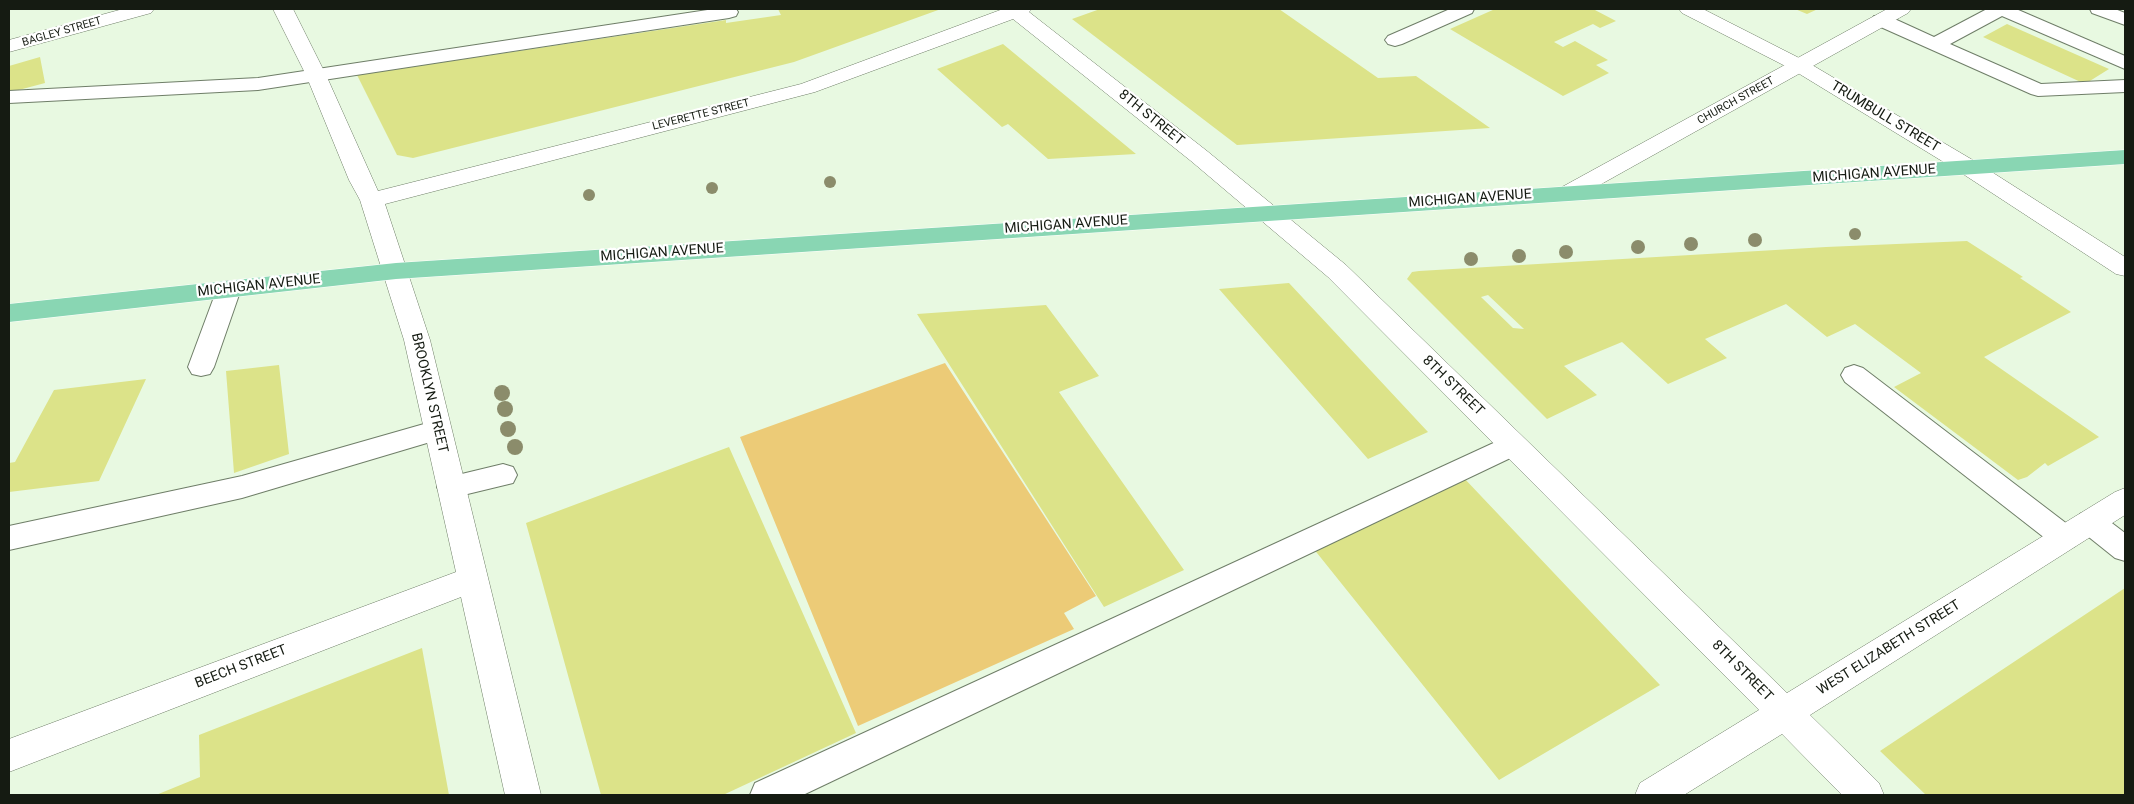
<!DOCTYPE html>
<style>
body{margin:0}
#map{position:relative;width:2134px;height:804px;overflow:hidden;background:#e8f9e1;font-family:Roboto,sans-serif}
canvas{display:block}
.frame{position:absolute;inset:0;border:10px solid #151b12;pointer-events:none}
</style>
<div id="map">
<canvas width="2134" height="804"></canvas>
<div class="frame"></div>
</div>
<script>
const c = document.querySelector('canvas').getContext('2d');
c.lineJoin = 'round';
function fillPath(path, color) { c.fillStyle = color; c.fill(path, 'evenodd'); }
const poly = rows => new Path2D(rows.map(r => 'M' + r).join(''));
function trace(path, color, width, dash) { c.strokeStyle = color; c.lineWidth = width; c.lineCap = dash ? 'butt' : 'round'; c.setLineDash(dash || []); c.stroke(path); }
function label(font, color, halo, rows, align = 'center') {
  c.font = font + ' Roboto,sans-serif'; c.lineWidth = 4.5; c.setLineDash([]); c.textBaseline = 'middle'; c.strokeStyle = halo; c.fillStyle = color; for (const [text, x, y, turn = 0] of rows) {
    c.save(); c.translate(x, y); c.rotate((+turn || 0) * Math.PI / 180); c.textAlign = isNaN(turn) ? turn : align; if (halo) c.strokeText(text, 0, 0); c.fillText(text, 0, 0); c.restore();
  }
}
const green = poly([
 [945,363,1096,596,1064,613,1074,629,858,726,740,437]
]);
const building = poly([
 [778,9,941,9,794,62,413,158,397,155,357,75,726,20,726,23,781,15],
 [1100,9,1279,9,1378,78,1416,76,1490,128,1237,145,1072,19],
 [1495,9,1593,9,1616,21,1600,28,1593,24,1554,42,1563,47,1575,41,1608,60,1596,65,1609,73,1563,96,1450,29],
 [1795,9,1818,9,1807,14],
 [2007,24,2109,69,2085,84,1983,37],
 [1003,44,1136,154,1048,159,1008,124,1002,127,937,69],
 [40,57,45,83,15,91,9,90,9,66],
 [1967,241,2023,277,2020,278,2071,312,1984,357,2099,437,2048,466,2045,463,2027,477,2018,480,1894,387,1921,373,1855,324,1827,337,1786,304,1705,339,1727,358,1668,384,1622,342,1564,366,1597,395,1547,419,1407,279,1412,272,1419,271,1826,247],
 [1488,295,1524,329,1513,328,1481,297],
 [1289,283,1428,432,1368,459,1219,289],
 [1046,305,1099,376,1059,392,1184,570,1104,607,917,314],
 [279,365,289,454,234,473,226,371],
 [146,379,99,481,9,492,9,463,15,462,54,390],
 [729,447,856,733,723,795,601,795,526,523],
 [1463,477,1660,685,1499,780,1313,548],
 [2125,588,2125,795,1926,795,1880,751],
 [422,648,449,795,156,795,200,777,199,735]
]);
const service = poly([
 [714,9,736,9,738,12,736,16,729,18,258,90,9,103,9,91,258,78,714,9],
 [1450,9,1474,9,1472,13,1402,44,1395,46,1388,44,1385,40,1388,36,1450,9],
 [1987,9,2016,9,2125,56,2125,69,2002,16,1950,44,2041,84,2125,80,2125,92,2038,96,2031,94,1874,24,1872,20,1874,16,1888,16,1934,37,1987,9],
 [2090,9,2115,9,2125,13,2125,25,2092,13,2090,9],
 [229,281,237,283,241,289,214,367,210,374,201,376,192,374,188,367,217,289,221,283,229,281],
 [1854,365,1863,368,2075,530,2079,538,2075,546,2065,550,2055,546,1845,382,1841,375,1845,368,1854,365],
 [438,420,447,423,451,430,447,437,242,498,9,550,9,526,242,476,438,420],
 [1513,434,1523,438,1527,445,1523,452,803,795,750,795,755,783,1513,434],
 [503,464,513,467,517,475,513,483,451,498,441,495,437,487,441,479,503,464],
 [2090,510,2100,514,2125,533,2125,561,2115,558,2080,530,2076,522,2080,514,2090,510]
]);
const minor = poly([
 [123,9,154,9,151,13,9,52,9,40,123,9],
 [273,9,293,9,326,75,378,191,801,84,1003,9,1032,9,1029,12,1207,151,1346,265,1787,693,2115,492,2125,488,2125,515,1810,715,1879,783,1884,795,1842,795,1782,734,1684,795,1635,795,1640,783,1759,710,1328,277,1191,161,1013,19,815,92,385,204,430,340,541,795,505,795,461,597,9,772,9,739,456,572,404,340,360,200,349,180,306,75,273,9],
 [1887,9,1911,9,1908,13,1578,197,1570,199,1562,197,1558,192,1562,187,1887,9]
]);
const tertiary = poly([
 [1679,9,1703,9,1807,62,1976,162,2125,257,2125,276,2116,274,1960,172,1793,70,1682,13,1679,9]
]);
const primary = poly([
 [2125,150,2125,164,396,279,9,322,9,304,396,263,2125,150]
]);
const trees = [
 [830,182,6],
 [712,188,6],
 [589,195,6],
 [1855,234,6],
 [1755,240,7],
 [1691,244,7],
 [1638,247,7],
 [1566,252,7],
 [1519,256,7],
 [1471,259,7],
 [502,393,8],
 [505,409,8],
 [508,429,8],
 [515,447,8]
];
const farStreetnames = [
 ["BAGLEY STREET",62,32,-16],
 ["CHURCH STREET",1736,101,-29],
 ["LEVERETTE STREET",701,115,-14]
];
const streetNames = [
 ["TRUMBULL STREET",1885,117,31],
 ["8TH STREET",1151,118,39],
 ["MICHIGAN AVENUE",1874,174,-4],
 ["MICHIGAN AVENUE",1470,199,-4],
 ["MICHIGAN AVENUE",1066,225,-4],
 ["MICHIGAN AVENUE",662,253,-4],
 ["MICHIGAN AVENUE",259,286,-6],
 ["8TH STREET",1453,386,44],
 ["BROOKLYN STREET",429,393,77],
 ["WEST ELIZABETH STREET",1889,648,-32],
 ["BEECH STREET",241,667,-21],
 ["8TH STREET",1742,671,45]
];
fillPath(green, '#eccb77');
fillPath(building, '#dce389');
trace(service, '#6f7e68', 2);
trace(minor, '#6f7e68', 1);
trace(tertiary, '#6f7e68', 1);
trace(primary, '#fff', 1);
fillPath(service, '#fff');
fillPath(minor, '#fff');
fillPath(tertiary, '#fff');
fillPath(primary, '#89d6b3');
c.fillStyle = '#8b8c6b';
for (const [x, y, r] of trees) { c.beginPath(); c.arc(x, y, r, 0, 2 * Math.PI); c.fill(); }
label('11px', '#151b12', '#fff', farStreetnames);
label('14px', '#151b12', '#fff', streetNames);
</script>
